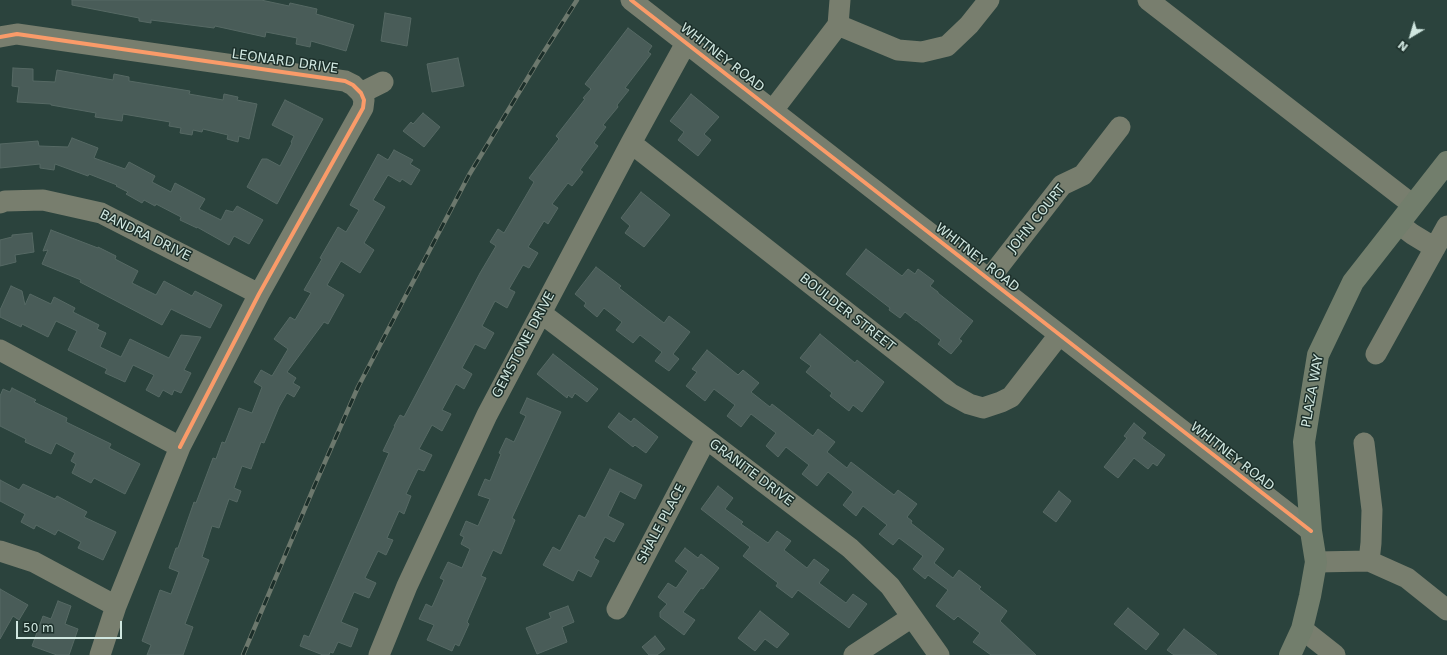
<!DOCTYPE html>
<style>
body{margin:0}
#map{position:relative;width:1447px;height:655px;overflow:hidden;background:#2b433d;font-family:"DejaVu Sans",sans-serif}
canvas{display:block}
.north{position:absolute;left:1391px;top:16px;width:40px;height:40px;-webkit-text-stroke:3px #1c2f2a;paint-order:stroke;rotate:218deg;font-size:11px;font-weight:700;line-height:16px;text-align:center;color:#d0e7e0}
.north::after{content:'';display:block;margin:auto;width:14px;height:18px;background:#d0e7e0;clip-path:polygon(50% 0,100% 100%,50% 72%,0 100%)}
.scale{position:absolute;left:16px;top:621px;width:106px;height:18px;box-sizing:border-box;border:2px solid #d0e7e0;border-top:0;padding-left:5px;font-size:12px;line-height:14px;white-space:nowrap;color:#d0e7e0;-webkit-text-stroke:3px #1c2f2a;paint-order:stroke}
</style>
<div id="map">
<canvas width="1447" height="655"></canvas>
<div class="north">N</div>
<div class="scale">50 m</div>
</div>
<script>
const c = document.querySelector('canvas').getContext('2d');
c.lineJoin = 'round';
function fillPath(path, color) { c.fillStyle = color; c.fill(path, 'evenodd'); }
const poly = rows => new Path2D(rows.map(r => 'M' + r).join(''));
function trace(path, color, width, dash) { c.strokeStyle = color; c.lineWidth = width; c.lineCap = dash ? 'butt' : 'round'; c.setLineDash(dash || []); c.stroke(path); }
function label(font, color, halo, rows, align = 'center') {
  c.font = font + ' "DejaVu Sans",sans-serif'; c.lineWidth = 3; c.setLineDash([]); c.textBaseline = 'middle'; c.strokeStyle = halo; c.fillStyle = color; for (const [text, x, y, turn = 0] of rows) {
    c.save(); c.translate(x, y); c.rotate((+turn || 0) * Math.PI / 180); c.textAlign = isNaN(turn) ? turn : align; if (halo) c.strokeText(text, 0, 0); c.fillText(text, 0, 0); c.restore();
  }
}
const building = poly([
 [72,0,261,0,289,6,290,3,317,9,316,14,354,25,346,51,311,41,310,47,296,44,297,38,266,32,265,37,215,26,214,28,151,20,151,23,139,21,139,18,72,5,72,0],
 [385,13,411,18,407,46,381,41,385,13],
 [628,28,652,46,648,52,651,54,625,88,629,90,617,105,618,107,603,125,606,127,594,143,598,146,580,170,583,172,572,186,568,183,552,204,558,208,548,224,544,221,528,247,538,253,529,268,523,265,509,289,515,292,507,308,495,301,482,326,494,333,485,349,475,344,462,368,472,374,464,389,456,384,442,410,451,414,442,431,432,425,419,449,432,455,424,471,418,469,406,494,411,496,404,514,399,511,387,538,393,540,386,555,378,551,365,578,376,583,369,598,354,592,341,622,358,629,351,647,338,642,333,653,330,652,329,655,323,655,300,646,304,635,309,637,344,556,389,453,383,451,395,426,394,426,400,415,404,417,480,273,496,246,490,242,498,229,504,233,534,182,529,178,559,139,556,136,585,99,583,98,591,89,585,84,628,28],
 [458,58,464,86,432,92,427,64,458,58],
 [13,68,33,69,33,81,55,82,57,70,113,80,114,74,129,77,129,81,190,91,189,94,223,100,224,94,238,97,237,100,257,104,249,139,239,136,238,142,227,139,228,135,203,129,202,132,193,130,192,135,180,133,181,128,169,126,170,122,123,114,122,121,95,117,96,113,51,105,51,104,17,102,19,87,12,86,13,68],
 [691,94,719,117,704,134,711,140,698,156,678,140,684,132,670,121,691,94],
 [285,100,323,119,277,204,247,187,262,159,267,159,280,166,292,143,291,142,294,136,272,125,285,100],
 [423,113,440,127,424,147,403,131,411,122,413,124,423,113],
 [72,138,98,148,94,158,125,169,129,162,155,176,152,182,171,192,175,183,205,199,199,209,221,220,226,210,233,212,237,206,263,220,249,244,234,236,229,245,197,227,197,228,180,220,181,217,156,204,155,206,144,200,142,203,126,194,128,192,116,186,117,185,89,174,88,176,55,164,54,170,40,168,40,164,0,168,0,144,38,141,39,146,68,147,72,138],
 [394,150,413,160,410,164,420,170,411,185,402,179,400,182,388,175,373,200,385,207,364,243,374,250,360,273,341,261,327,285,344,295,328,324,324,322,287,372,296,378,293,383,300,387,294,397,287,393,279,407,264,443,261,442,251,469,242,466,234,488,241,491,237,502,229,499,219,528,212,526,202,557,209,560,185,624,193,627,183,655,147,655,151,645,142,641,160,590,171,594,179,572,169,568,176,548,178,548,194,502,196,503,213,458,216,459,222,442,225,443,239,408,252,413,262,387,254,382,261,370,272,376,288,349,274,339,290,317,295,320,311,293,304,290,322,259,320,258,338,227,346,232,359,210,350,205,378,154,388,160,394,150],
 [641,192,670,215,644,247,625,233,630,226,621,218,641,192],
 [51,230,98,248,98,247,116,256,115,259,138,271,132,283,156,295,164,281,192,296,195,291,222,305,210,328,171,309,162,325,80,282,81,280,42,264,48,250,43,251,51,230],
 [32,233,34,252,15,255,16,262,0,266,0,240,12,237,12,235,32,233],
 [866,249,902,276,908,269,915,274,918,269,934,281,930,286,938,292,938,293,973,321,959,339,962,341,951,354,938,344,941,340,916,320,916,321,905,312,900,318,889,310,890,308,846,274,866,249],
 [596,267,621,286,619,288,664,323,669,316,690,332,673,354,679,359,669,371,655,361,662,352,640,335,633,343,616,330,622,322,604,308,597,317,584,306,586,303,575,294,596,267],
 [11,286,22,291,25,305,30,294,51,304,54,297,75,308,73,312,99,325,97,329,106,333,100,347,121,357,130,339,169,358,181,335,201,337,184,370,191,373,181,393,174,390,172,395,163,390,159,397,146,390,154,375,133,365,125,382,105,373,107,369,68,350,77,331,56,321,48,337,22,324,21,327,0,317,0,310,11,286],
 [820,334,855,363,857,360,884,382,862,412,853,405,849,411,830,396,832,393,806,372,811,366,800,358,820,334],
 [707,350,738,375,743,370,759,383,751,392,770,407,772,404,813,436,818,429,835,442,827,452,847,468,851,462,894,495,898,490,917,504,907,517,912,521,911,523,944,549,934,563,953,578,959,570,981,587,979,589,1007,611,1000,621,1036,655,991,655,973,642,980,633,958,616,954,620,936,606,948,590,928,575,925,579,913,569,923,556,899,538,893,545,879,534,887,525,863,506,856,516,843,505,853,492,828,472,817,486,802,474,809,465,786,447,778,457,766,446,776,433,751,414,741,427,727,416,735,405,714,389,705,401,686,386,697,372,692,369,707,350],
 [553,354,598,389,587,402,575,393,572,398,568,395,567,398,537,374,553,354],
 [12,388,36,400,34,402,67,418,66,422,111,444,109,448,140,464,125,494,94,478,91,483,72,473,76,464,71,461,75,453,56,443,51,454,25,442,26,439,0,426,0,396,3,389,10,392,12,388],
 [527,398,561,412,512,518,515,520,501,554,493,550,481,576,486,578,467,622,469,624,459,646,455,644,452,651,427,640,434,625,419,619,426,604,432,607,444,580,440,578,448,562,462,568,470,549,461,544,464,537,460,535,466,521,478,526,490,499,478,495,485,479,490,481,501,454,499,453,506,438,514,442,526,416,520,413,527,398],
 [619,413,631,422,634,418,658,437,646,453,635,445,633,447,608,427,619,413],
 [1134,423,1146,433,1142,438,1165,455,1157,466,1153,463,1148,469,1134,458,1118,478,1104,467,1127,438,1124,436,1134,423],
 [610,469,642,485,635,499,620,491,608,516,624,524,614,542,605,537,594,558,599,561,591,577,578,570,573,581,543,565,553,547,560,551,579,515,585,518,610,469],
 [0,480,19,490,23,484,55,499,57,496,87,512,84,517,116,532,103,560,78,548,81,542,58,530,55,535,36,525,34,529,21,522,25,514,0,501,0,480],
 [718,486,733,498,725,509,743,522,741,524,768,543,777,531,791,541,784,550,807,568,814,559,829,570,819,583,846,603,853,594,867,604,849,628,798,590,792,598,776,586,778,583,743,556,750,547,701,509,718,486],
 [1059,491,1071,501,1056,522,1043,512,1059,491],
 [685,548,698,558,701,554,719,568,703,589,701,588,683,612,695,620,684,635,660,617,660,612,667,604,658,597,668,583,676,588,688,571,675,561,685,548],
 [0,589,28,605,19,620,13,616,0,639,0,589],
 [58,601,71,606,65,624,78,629,69,655,57,655,32,646,43,616,51,619,58,601],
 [568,606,574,622,562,627,567,642,537,654,526,628,551,618,549,613,568,606],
 [1128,608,1159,634,1146,650,1114,624,1128,608],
 [760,611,789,634,777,648,765,639,755,651,738,638,760,611],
 [1184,629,1217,655,1174,655,1167,650,1184,629],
 [655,636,665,649,657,655,649,655,642,647,655,636]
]);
const minor = poly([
 [631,0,1311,531],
 [1148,0,1413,205],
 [838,25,898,50,922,52,947,46,969,25,989,0],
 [0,37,17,34,345,81,353,85,361,93,364,100,363,108,259,294,180,447],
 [361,93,383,82],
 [773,110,838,25,840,0],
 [631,143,951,394,969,404,983,408,1001,402,1011,397,1059,335],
 [0,203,5,201,43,200,101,213,259,294],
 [1399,224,1412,234,1435,248],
 [989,279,1062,185,1083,175,1120,127],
 [541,313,850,548,890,586,939,655],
 [0,350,180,447,116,606,34,562,0,551],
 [1376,354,1447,226],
 [1364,443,1372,510,1371,543,1369,561],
 [1316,562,1369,561,1407,578,1447,610],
 [617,609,706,439],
 [1302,629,1335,655],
 [100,655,116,606],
 [379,655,407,586,487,415,631,143,686,43],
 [854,655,912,617]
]);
const major = poly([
 [1290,655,1302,629,1310,596,1316,562,1311,531,1304,442,1318,355,1353,282,1447,162]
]);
const rail = poly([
 [243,655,314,487,358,387,469,175,538,61,577,0]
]);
const cycleway = poly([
 [631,0,1311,531],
 [0,37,17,34,345,81,353,85,361,93,364,100,363,108,259,294,180,447]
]);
const streetNames = [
 ["WHITNEY ROAD",722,58,38],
 ["LEONARD DRIVE",285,62,8],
 ["JOHN COURT",1037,219,-51],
 ["BANDRA DRIVE",145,236,26],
 ["WHITNEY ROAD",977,258,38],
 ["BOULDER STREET",847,313,38],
 ["GEMSTONE DRIVE",524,345,-62],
 ["PLAZA WAY",1313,391,-80],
 ["WHITNEY ROAD",1232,457,38],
 ["GRANITE DRIVE",751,473,37],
 ["SHALE PLACE",662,524,-62]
];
fillPath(building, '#495c58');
trace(building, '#566964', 1);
trace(minor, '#787e6e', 21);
trace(major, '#727e6c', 22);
trace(rail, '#6c786d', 4.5);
trace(rail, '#1c2f2a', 3, [9]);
trace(cycleway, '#fa9b69', 4);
label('13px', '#d0e7e0', '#1c2f2a', streetNames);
</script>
